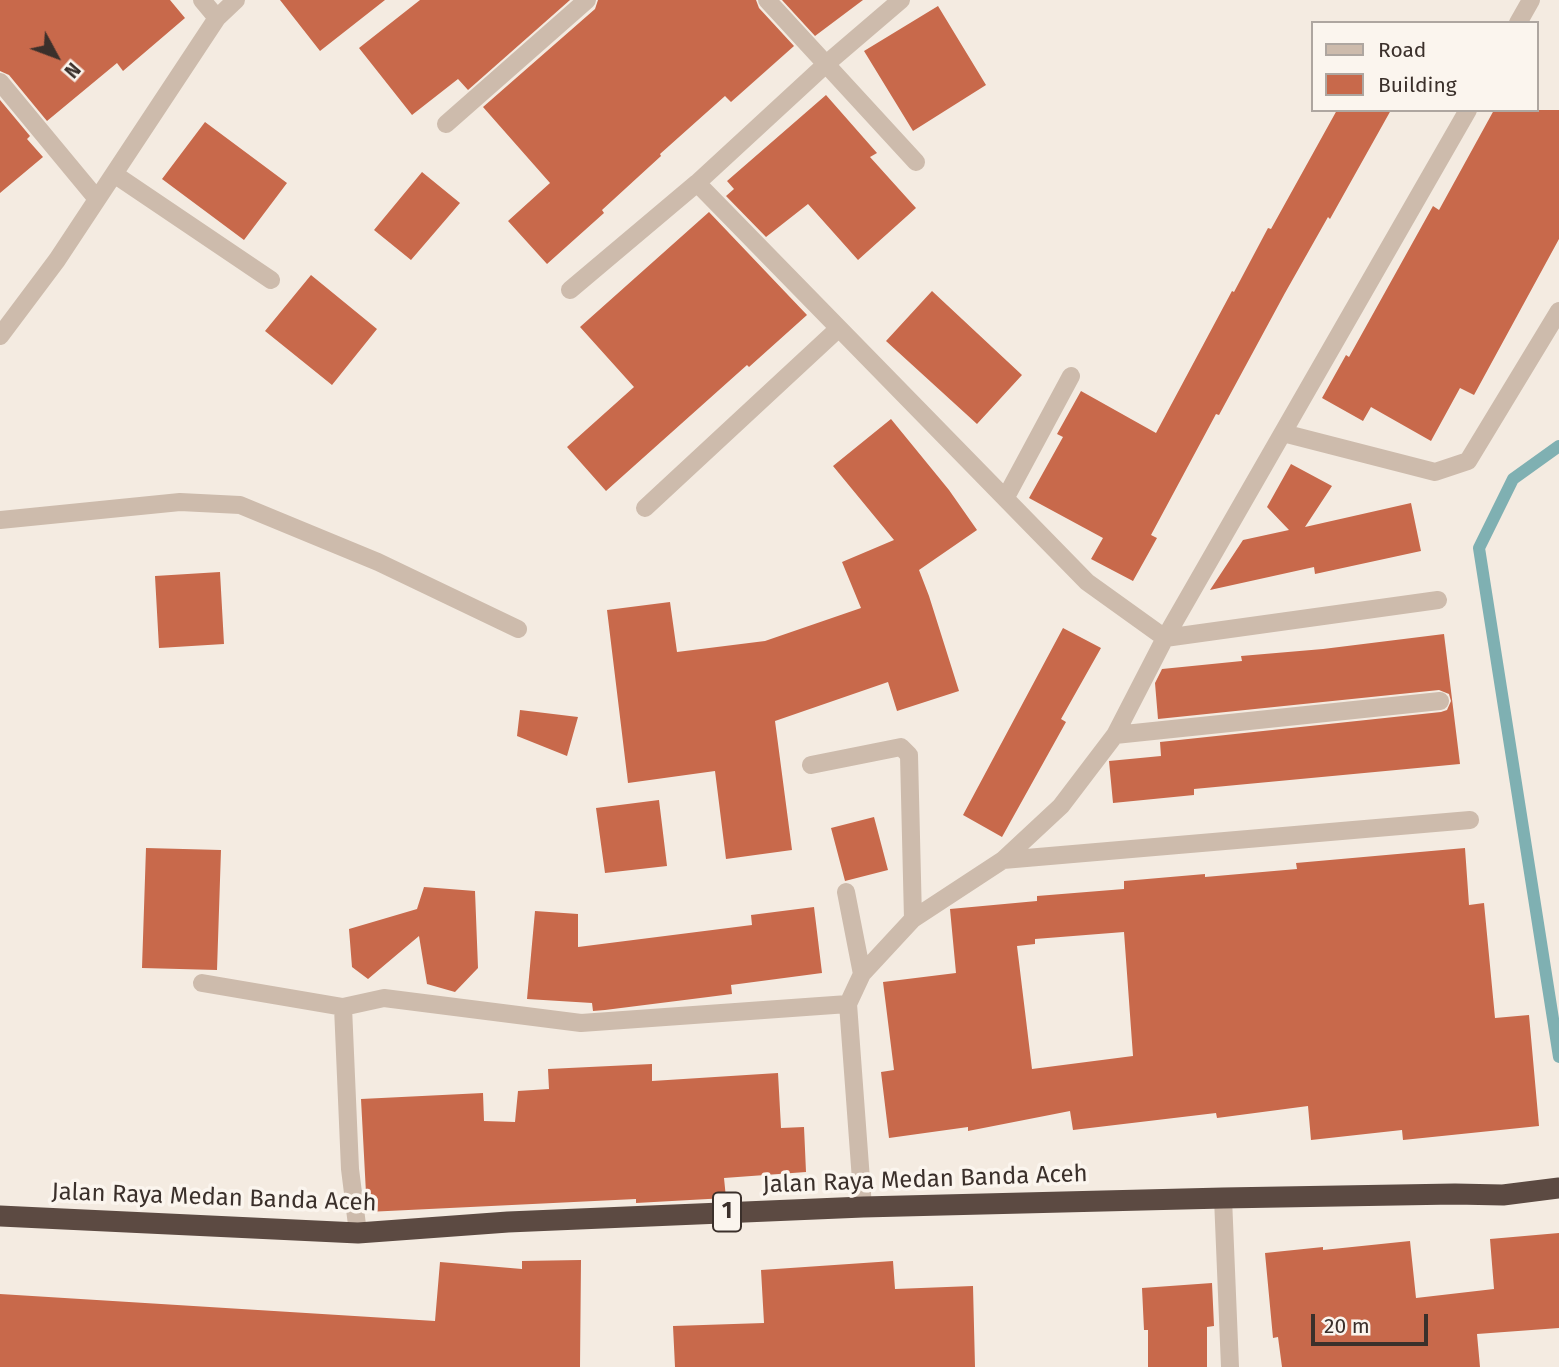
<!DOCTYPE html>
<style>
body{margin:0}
#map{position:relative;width:1559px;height:1367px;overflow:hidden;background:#f4ebe1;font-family:"Fira Sans",sans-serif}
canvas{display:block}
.legend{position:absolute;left:1311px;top:21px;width:228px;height:91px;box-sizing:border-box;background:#fbf5ee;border:2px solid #aea6a0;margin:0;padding:9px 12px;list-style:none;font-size:21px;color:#3b302b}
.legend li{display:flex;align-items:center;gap:14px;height:35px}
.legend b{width:35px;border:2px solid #aea6a0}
.north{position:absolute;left:21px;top:21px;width:70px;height:70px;-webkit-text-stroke:5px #fbf5ee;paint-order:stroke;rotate:131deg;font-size:19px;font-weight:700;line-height:28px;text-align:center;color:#3b302b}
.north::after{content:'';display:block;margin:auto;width:24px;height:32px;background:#3b302b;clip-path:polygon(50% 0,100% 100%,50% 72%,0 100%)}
.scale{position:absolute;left:1311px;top:1314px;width:117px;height:32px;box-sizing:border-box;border:4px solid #3b302b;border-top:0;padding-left:9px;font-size:21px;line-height:24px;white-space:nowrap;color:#3b302b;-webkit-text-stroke:5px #fbf5ee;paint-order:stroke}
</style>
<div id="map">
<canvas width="1559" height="1367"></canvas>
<ul class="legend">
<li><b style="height:9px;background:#cdbbac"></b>Road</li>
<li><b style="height:19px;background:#c8694b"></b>Building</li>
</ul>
<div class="north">N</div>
<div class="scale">20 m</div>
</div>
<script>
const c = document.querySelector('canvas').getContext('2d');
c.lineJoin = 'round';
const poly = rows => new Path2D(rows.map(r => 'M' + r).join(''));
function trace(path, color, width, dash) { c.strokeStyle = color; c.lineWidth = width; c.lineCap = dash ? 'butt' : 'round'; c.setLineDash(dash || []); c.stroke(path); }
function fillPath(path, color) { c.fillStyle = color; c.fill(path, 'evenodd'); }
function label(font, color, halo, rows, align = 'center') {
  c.font = font + ' "Fira Sans",sans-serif'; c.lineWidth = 7; c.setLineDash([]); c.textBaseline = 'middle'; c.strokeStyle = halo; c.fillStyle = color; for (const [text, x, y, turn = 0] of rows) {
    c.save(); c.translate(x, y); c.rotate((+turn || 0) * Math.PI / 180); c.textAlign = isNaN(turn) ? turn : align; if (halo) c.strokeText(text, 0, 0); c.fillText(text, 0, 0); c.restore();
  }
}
const stream = poly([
 [1559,446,1513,479,1479,548,1559,1057]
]);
const building = poly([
 [0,0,170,0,185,18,123,71,117,63,47,121,9,75,0,71],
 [280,0,385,0,320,51],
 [420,0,570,0,468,90,458,79,412,115,359,48],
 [598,0,756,0,759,8,794,46,731,102,725,96,660,154,661,156,602,210,604,213,547,264,508,221,550,183,483,107,595,9],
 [782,0,863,0,815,36],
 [938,6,986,85,913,131,864,51],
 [826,95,877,153,870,157,916,208,858,260,808,204,766,237,726,196,734,189,727,181],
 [0,100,30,136,27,139,43,157,0,193],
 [1337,110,1391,110,1330,219,1328,217,1285,293,1219,415,1216,414,1151,535,1157,538,1133,581,1091,559,1103,538,1029,498,1063,437,1057,434,1081,391,1156,433,1232,291,1234,292,1268,228,1271,229],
 [1494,110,1559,110,1559,239,1474,395,1460,388,1431,441,1371,407,1363,421,1322,398,1346,355,1349,357,1433,206,1439,210],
 [205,122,287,183,244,240,162,179],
 [422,172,460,203,411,260,374,230],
 [709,212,807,315,749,367,747,365,606,491,567,447,634,387,580,327],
 [311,275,377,329,332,385,265,331],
 [932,291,1022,375,977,424,886,341],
 [891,419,949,490,977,530,919,570,929,596,959,691,897,711,888,682,775,721,792,850,726,859,715,771,628,783,607,610,670,602,677,652,765,641,861,608,842,562,894,540,833,466],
 [1291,464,1332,486,1305,527,1411,503,1421,551,1315,574,1314,567,1210,590,1243,540,1289,530,1267,507],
 [220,572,224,644,159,648,155,576],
 [1063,628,1101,648,1061,719,1066,722,1002,837,963,815],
 [1444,634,1460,764,1194,789,1194,795,1113,803,1109,761,1161,756,1160,742,1441,712,1447,710,1451,701,1449,694,1439,690,1158,719,1155,683,1162,669,1242,661,1241,656,1323,649],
 [520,710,578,717,567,756,517,736],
 [659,800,667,866,605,873,596,808],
 [874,817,888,870,845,881,831,828],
 [146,848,221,850,217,970,142,968],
 [1465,848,1469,905,1484,903,1495,1018,1529,1015,1539,1126,1403,1140,1402,1130,1311,1140,1308,1106,1217,1118,1216,1113,1073,1130,1070,1111,968,1131,968,1127,889,1138,881,1072,894,1070,883,982,956,973,950,909,1037,901,1037,896,1124,889,1124,881,1205,874,1205,877,1297,869,1296,863],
 [1124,932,1133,1056,1032,1069,1017,946,1035,944,1035,939],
 [424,887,475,891,478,968,455,992,427,984,419,936,368,979,352,967,349,929,417,909],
 [814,907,822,973,731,985,732,994,605,1010,593,1011,592,1003,527,999,535,911,578,914,578,947,752,925,751,915],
 [652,1064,652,1081,778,1073,781,1128,804,1127,806,1172,724,1178,726,1198,636,1203,636,1199,367,1212,361,1099,483,1093,484,1121,515,1122,518,1091,549,1089,548,1069],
 [1559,1233,1559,1328,1477,1334,1480,1367,1282,1367,1278,1337,1273,1338,1265,1253,1323,1247,1323,1250,1410,1241,1416,1298,1494,1289,1490,1239],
 [581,1260,580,1367,0,1367,0,1294,435,1321,440,1262,522,1269,522,1261],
 [893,1261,895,1289,973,1286,975,1367,675,1367,673,1326,764,1323,761,1270],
 [1212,1283,1214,1326,1207,1327,1207,1367,1148,1367,1148,1330,1144,1330,1142,1288]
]);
const minor = poly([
 [202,0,217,18],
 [767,0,916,162],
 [1518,23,1531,0],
 [0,82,97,199],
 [446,124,587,0],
 [114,174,271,280],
 [697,183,1087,582,1165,638,1438,600],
 [570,290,697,183,825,65,901,0],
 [0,336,57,260,217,18,236,0],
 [1283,433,1435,472,1468,461,1559,311],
 [1006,497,1071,376],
 [645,508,838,329],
 [0,520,180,502,240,505,378,562,518,629],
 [1115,735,1440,701],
 [811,765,901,747,909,755,913,919],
 [1003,860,1470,820],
 [846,892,862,974],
 [202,983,343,1007,384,998,581,1023,848,1004],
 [343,1007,350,1169,358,1233],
 [1223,1198,1230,1367],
 [863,1207,848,1004,862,974,913,919,1003,860,1061,806,1115,735,1165,638,1468,110]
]);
const highway = poly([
 [0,1216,358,1233,508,1222,863,1207,1223,1198,1455,1194,1503,1195,1559,1188]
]);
const shields = [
 [727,1212,28]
];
const shieldNames = [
 ["1",727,1212]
];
const streetNames = [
 ["Jalan Raya Medan Banda Aceh",925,1180,-2],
 ["Jalan Raya Medan Banda Aceh",214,1198,2]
];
trace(stream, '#7fb0b2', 12);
fillPath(building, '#c8694b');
trace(minor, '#cdbbac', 18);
trace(highway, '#5c4a42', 21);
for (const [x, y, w] of shields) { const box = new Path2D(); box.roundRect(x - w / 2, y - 19.5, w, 39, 5); c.fillStyle = '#fbf5ee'; c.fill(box); trace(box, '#3b302b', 2); }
label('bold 23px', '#3b302b', null, shieldNames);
label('24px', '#3b302b', '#fbf5ee', streetNames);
</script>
